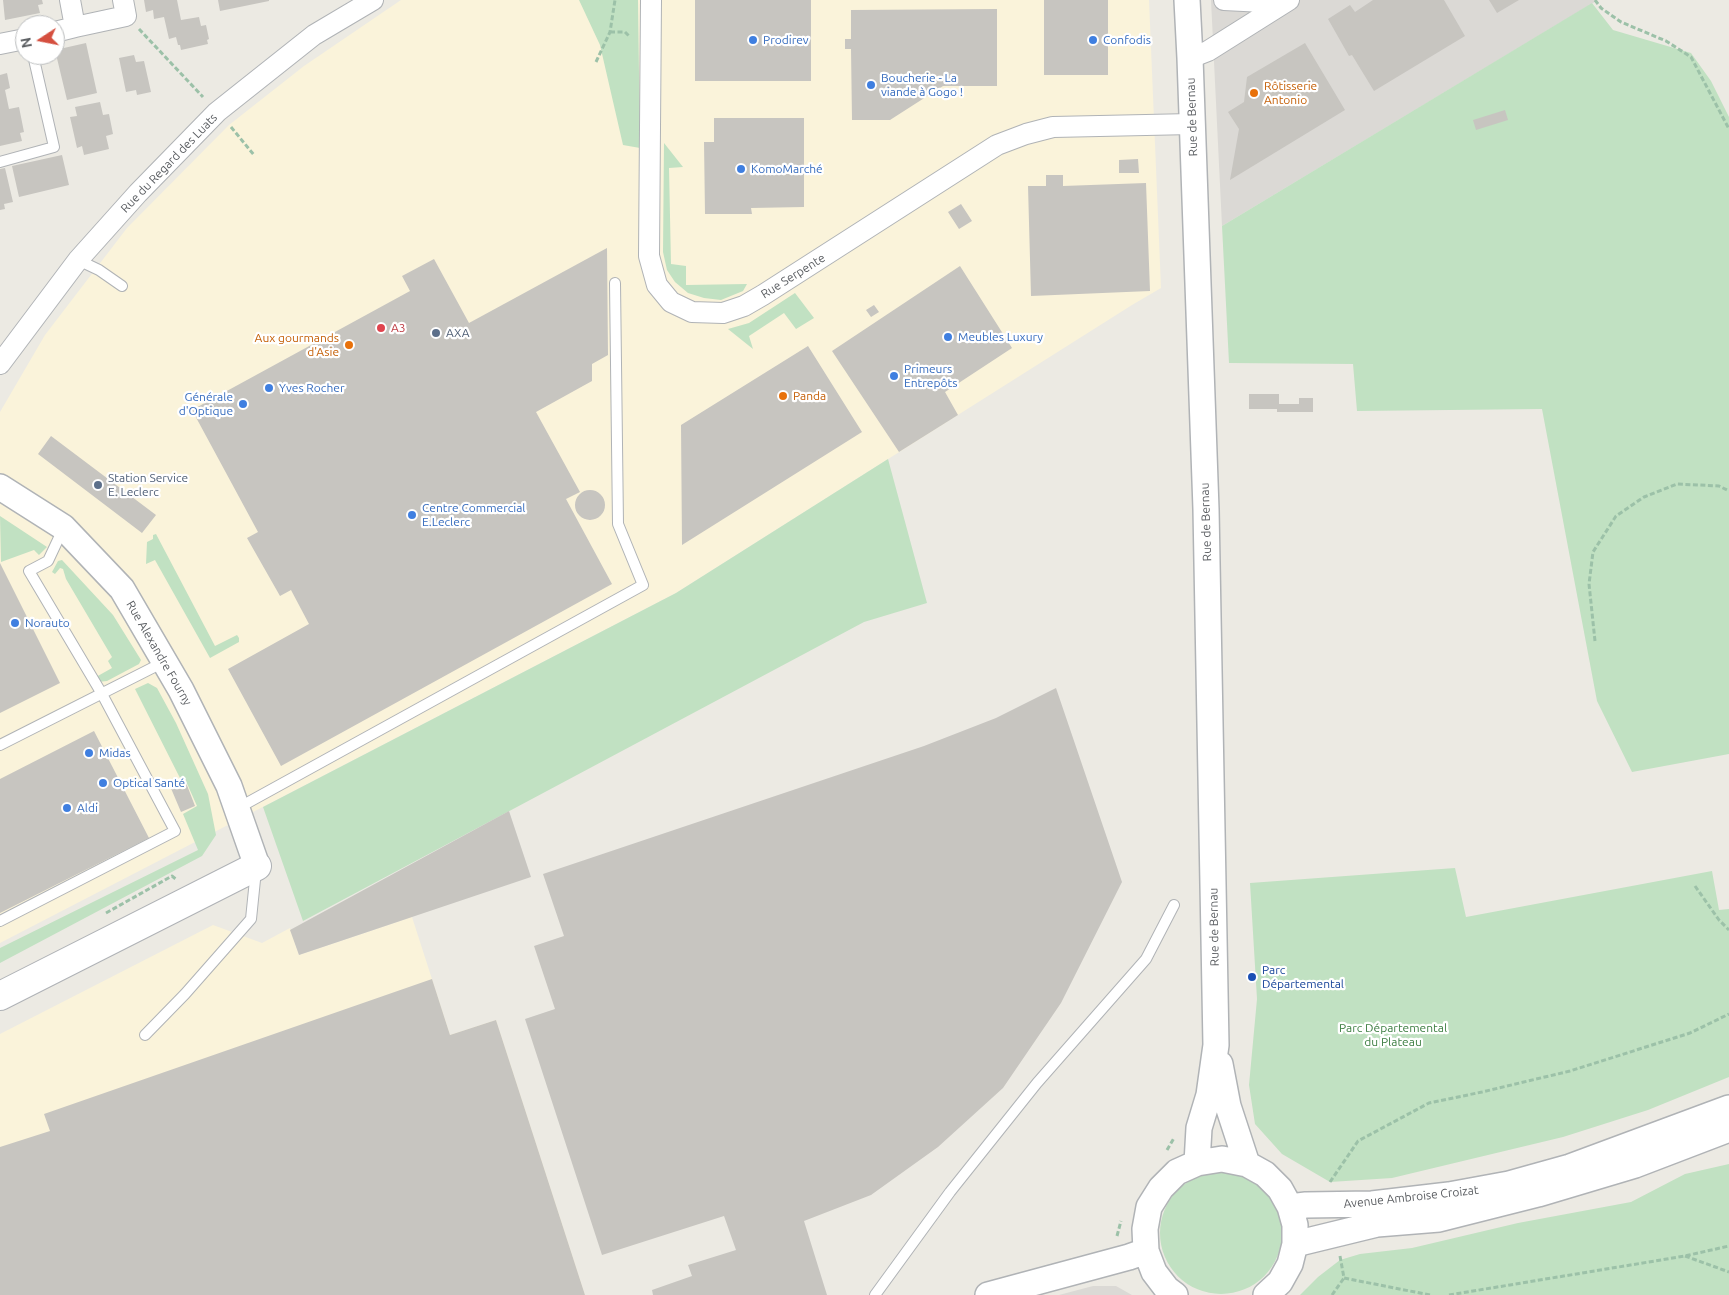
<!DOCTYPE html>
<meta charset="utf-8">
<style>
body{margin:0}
#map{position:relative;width:1729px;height:1295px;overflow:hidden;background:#eceae3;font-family:Ubuntu,sans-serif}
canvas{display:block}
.north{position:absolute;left:15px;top:15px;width:50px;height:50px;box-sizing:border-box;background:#fff;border:1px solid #bdbfc0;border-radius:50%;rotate:259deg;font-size:14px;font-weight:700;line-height:20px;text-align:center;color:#5b5e62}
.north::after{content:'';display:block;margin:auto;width:18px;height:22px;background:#d54f3f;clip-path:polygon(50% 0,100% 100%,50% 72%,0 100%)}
</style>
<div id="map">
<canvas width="1729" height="1295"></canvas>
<div class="north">N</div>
</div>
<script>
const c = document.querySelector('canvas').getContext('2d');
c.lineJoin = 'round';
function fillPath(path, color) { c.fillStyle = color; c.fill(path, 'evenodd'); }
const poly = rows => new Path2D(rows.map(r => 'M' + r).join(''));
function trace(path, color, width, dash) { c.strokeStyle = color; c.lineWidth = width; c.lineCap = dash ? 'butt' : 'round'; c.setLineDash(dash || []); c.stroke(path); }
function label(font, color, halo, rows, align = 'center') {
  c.font = font + ' Ubuntu,sans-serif'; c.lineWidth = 4.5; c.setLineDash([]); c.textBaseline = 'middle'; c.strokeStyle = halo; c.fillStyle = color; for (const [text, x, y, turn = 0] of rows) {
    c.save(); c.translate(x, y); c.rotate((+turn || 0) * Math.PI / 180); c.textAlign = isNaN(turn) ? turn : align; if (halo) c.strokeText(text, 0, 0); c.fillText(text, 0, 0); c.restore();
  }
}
const commercial = poly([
 [401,0,1149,0,1161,288,1132,305,676,593,0,943,0,412,45,335,127,228,229,125,304,66],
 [412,917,450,1035,496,1020,585,1295,0,1295,0,1034,213,925,262,943,290,928,299,955]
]);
const industrial = poly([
 [1211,0,1598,0,1222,226],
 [1093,1286,1116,1286,1132,1295,1059,1295]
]);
const green = poly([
 [579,0,638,0,640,148,623,145,600,45],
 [1592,3,1613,30,1691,53,1711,81,1729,117,1729,754,1632,772,1597,701,1542,409,1357,411,1353,364,1229,363,1222,226],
 [664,143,683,167,669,168,671,264,686,266,686,285,747,284,743,291,721,300,704,298,688,293,675,282,667,270,663,252],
 [795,293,814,318,796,329,784,313,749,336,753,349,728,329,749,323],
 [888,459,927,603,864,622,303,921,263,807,676,593],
 [0,516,47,547,39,555,34,550,1,562],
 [156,534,215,646,237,635,239,638,239,642,210,658,155,560,146,564,147,542,153,539,153,535],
 [62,560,113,615,141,660,139,664,107,681,98,682,96,677,112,668,108,661,112,657,66,579,63,569,60,568,55,574,52,572,58,561],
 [148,683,157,688,176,723,208,794,216,835,202,856,0,963,0,948,198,850,183,814,197,806,185,779,181,780,135,689],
 [1455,868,1466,917,1712,871,1719,910,1729,909,1729,1077,1648,1110,1563,1137,1392,1178,1330,1182,1282,1154,1255,1124,1249,1085,1257,999,1250,883],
 [1729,1164,1729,1295,1300,1295,1318,1277,1340,1260,1360,1254,1412,1248,1518,1223,1631,1202,1685,1174],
 '1160 1233a61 61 0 1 1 122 0a61 61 0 1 1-122 0Z'
]);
const building = poly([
 [3,0,42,0,43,4,38,5,40,13,5,20],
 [144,0,177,0,181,20,199,17,201,26,206,25,209,39,207,40,208,44,181,50,180,45,178,45,176,37,169,39,164,17,154,19,153,10,146,12],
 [218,0,269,0,269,1,220,11],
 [695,0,811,0,811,81,695,81],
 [1044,0,1108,0,1108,75,1044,75],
 [1373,0,1444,0,1465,36,1374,91,1352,55,1349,56,1328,19,1350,5,1355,12],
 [1489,0,1519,0,1497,13],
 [997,9,997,86,943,86,890,120,852,120,851,49,845,49,845,39,851,39,851,10],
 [86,43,97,93,67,100,55,50],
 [1305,43,1345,110,1230,180,1239,129,1228,112,1244,102,1247,77],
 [134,55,136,62,144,61,151,92,137,95,136,90,126,92,119,58],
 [7,73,10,88,5,90,9,109,19,107,24,132,20,133,22,141,0,146,0,75],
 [100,102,103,115,109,114,113,134,106,136,109,149,84,155,82,146,77,148,70,117,77,116,75,107],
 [1505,110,1508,120,1476,130,1473,120],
 [714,118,804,118,804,207,751,208,752,214,705,214,704,142,714,142],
 [62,155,69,185,19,197,12,166],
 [1138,159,1139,173,1119,173,1119,160],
 [5,168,13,202,4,204,5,209,0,210,0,169],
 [1046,175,1063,175,1063,186,1146,183,1150,291,1031,296,1028,186,1046,186],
 [961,204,972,221,959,229,948,212],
 [607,248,608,355,592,364,592,381,536,412,580,492,566,499,612,584,281,766,228,669,309,624,291,590,280,596,247,538,258,532,192,410,410,291,402,276,434,259,469,323],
 [960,266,1012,348,945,392,958,415,899,452,832,351],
 [874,305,879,312,871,317,866,310],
 [808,346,862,432,682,545,681,425],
 [1249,394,1279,394,1279,404,1299,404,1299,398,1313,398,1313,412,1277,412,1277,409,1249,409],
 [51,436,156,515,142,533,38,454],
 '575 505a15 15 0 1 1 30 0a15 15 0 1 1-30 0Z',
 [0,563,60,683,0,713],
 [1056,688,1122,882,1061,1003,1003,1088,938,1147,871,1195,804,1221,827,1295,653,1295,652,1290,692,1276,688,1265,736,1250,724,1216,602,1255,525,1019,555,1009,534,946,564,936,543,874,924,746,996,718],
 [94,731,149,838,0,913,0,779],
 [185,780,195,806,181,812,170,786],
 [509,811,531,877,299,955,290,930],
 [432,979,450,1035,496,1020,585,1295,0,1295,0,1147,50,1131,44,1114]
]);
const path = poly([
 [1595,0,1601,8,1621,22,1666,41,1691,57,1729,129],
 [139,29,203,97],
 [610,32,625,32,630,37],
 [596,62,610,32,615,0],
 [231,127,254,155],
 [1595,641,1589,584,1593,552,1616,516,1644,497,1677,484,1719,486,1729,491],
 [1695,886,1719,920,1729,930],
 [106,913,172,876,177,880],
 [1167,1150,1174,1138],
 [1330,1182,1358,1141,1429,1103,1482,1092,1570,1071,1690,1033,1729,1014],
 [1117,1236,1121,1221],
 [1340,1256,1344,1278,1430,1295],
 [1685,1256,1729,1272],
 [1332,1295,1344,1278],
 [1449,1295,1685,1256,1729,1246]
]);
const service = poly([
 [0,162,54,147,33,55],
 [78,260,99,270,122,286],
 [0,745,164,662],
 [238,808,643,585,618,524,615,283],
 [0,921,175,831,102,694,29,571,48,561,63,529],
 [145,1035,185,994,251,919,256,870],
 [875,1295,950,1192,1037,1083,1146,959,1174,905]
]);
const minor = poly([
 [70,0,75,27,126,16,123,0],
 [651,0,649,256,657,285,671,302,692,312,723,313,744,306,763,295,997,145,1026,134,1053,127,1192,124],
 [1224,0,1284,3],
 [55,32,75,27],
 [0,44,25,39],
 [1190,58,1208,51,1289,0],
 [0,364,78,260,138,193,217,112,314,35,373,0]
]);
const tertiary = poly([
 [1187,0,1190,58,1206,509,1216,1045,1209,1095,1199,1128,1197,1163],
 [0,487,63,527,122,589,181,690,229,786,257,866],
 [1220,1064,1228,1106,1247,1164],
 [1290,1207,1306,1205,1372,1204,1449,1195,1509,1184,1570,1167,1729,1108],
 [1295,1244,1377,1224,1439,1219,1538,1194,1635,1165,1729,1129],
 [988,1295,1129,1257,1146,1251],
 [1175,1295,1167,1289,1154,1272,1146,1251,1145,1229,1149,1207,1161,1188,1177,1172,1197,1163,1222,1159,1247,1164,1265,1174,1280,1189,1290,1207,1295,1225,1295,1244,1290,1264,1280,1282,1266,1295]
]);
const secondary = poly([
 [0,996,257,866]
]);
const markers = [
 [753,40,5,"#3f7fe0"],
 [1093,40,5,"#3f7fe0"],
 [871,85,5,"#3f7fe0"],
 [1254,93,5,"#e8710a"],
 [741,169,5,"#3f7fe0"],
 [381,328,5,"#e0444e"],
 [436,333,5,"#5c6f8a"],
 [948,337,5,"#3f7fe0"],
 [349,345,5,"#e8710a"],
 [894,376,5,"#3f7fe0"],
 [269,388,5,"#3f7fe0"],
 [783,396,5,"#e8710a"],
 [243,404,5,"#3f7fe0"],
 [98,485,5,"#5c6f8a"],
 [412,515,5,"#3f7fe0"],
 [15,623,5,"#3f7fe0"],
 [89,753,5,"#3f7fe0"],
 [103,783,5,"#3f7fe0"],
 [67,808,5,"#3f7fe0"],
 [1252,977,5,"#1a4fb4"]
];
const shopNames = [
 ["Prodirev",763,40],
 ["Confodis",1103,40],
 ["Boucherie - La",881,78],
 ["viande à Gogo !",881,92],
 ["KomoMarché",751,169],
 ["Meubles Luxury",958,337],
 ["Primeurs",904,369],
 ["Entrepôts",904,383],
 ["Yves Rocher",279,388],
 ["Générale",233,397,"right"],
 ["d'Optique",233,411,"right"],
 ["Centre Commercial",422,508],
 ["E.Leclerc",422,522],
 ["Norauto",25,623],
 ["Midas",99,753],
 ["Optical Santé",113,783],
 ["Aldi",77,808]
];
const foodNames = [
 ["Rôtisserie",1264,86],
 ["Antonio",1264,100],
 ["Aux gourmands",339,338,"right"],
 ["d'Asie",339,352,"right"],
 ["Panda",793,396]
];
const streetNames = [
 ["Rue de Bernau",1192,117,-92],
 ["Rue du Regard des Luats",169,163,-46],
 ["Rue Serpente",793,276,-32],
 ["Rue de Bernau",1206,522,-92],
 ["Rue Alexandre Fourny",159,653,60],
 ["Rue de Bernau",1214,927,-91],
 ["Avenue Ambroise Croizat",1411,1197,-6]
];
const healthNames = [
 ["A3",391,328]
];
const serviceNames = [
 ["AXA",446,333],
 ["Station Service",108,478],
 ["E. Leclerc",108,492]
];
const transitNames = [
 ["Parc",1262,970],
 ["Départemental",1262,984]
];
const parkNames = [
 ["Parc Départemental",1393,1028],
 ["du Plateau",1393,1042]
];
fillPath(commercial, '#faf3da');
fillPath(industrial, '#dbd9d5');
fillPath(green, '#c1e1c2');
fillPath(building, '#c7c5c0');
trace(service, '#b0b3b6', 12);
trace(minor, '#b0b3b6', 22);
trace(tertiary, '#b0b3b6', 28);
trace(secondary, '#afb2b6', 30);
trace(path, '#9cc1a8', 3, [5, 2.5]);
trace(service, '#fff', 10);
trace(minor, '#fff', 20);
trace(tertiary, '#fff', 25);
trace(secondary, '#fff', 28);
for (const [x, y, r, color] of markers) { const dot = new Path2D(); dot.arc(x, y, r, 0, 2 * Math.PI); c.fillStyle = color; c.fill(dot); trace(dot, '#fff', 2); }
label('12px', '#366cbe', '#fff', shopNames, 'left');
label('12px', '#c56008', '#fff', foodNames, 'left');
label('12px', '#5b5e62', '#fff', streetNames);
label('12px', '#be3a42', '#fff', healthNames, 'left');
label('12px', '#4e5e75', '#fff', serviceNames, 'left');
label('12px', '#164399', '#fff', transitNames, 'left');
label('12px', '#3d7e42', '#fff', parkNames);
</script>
